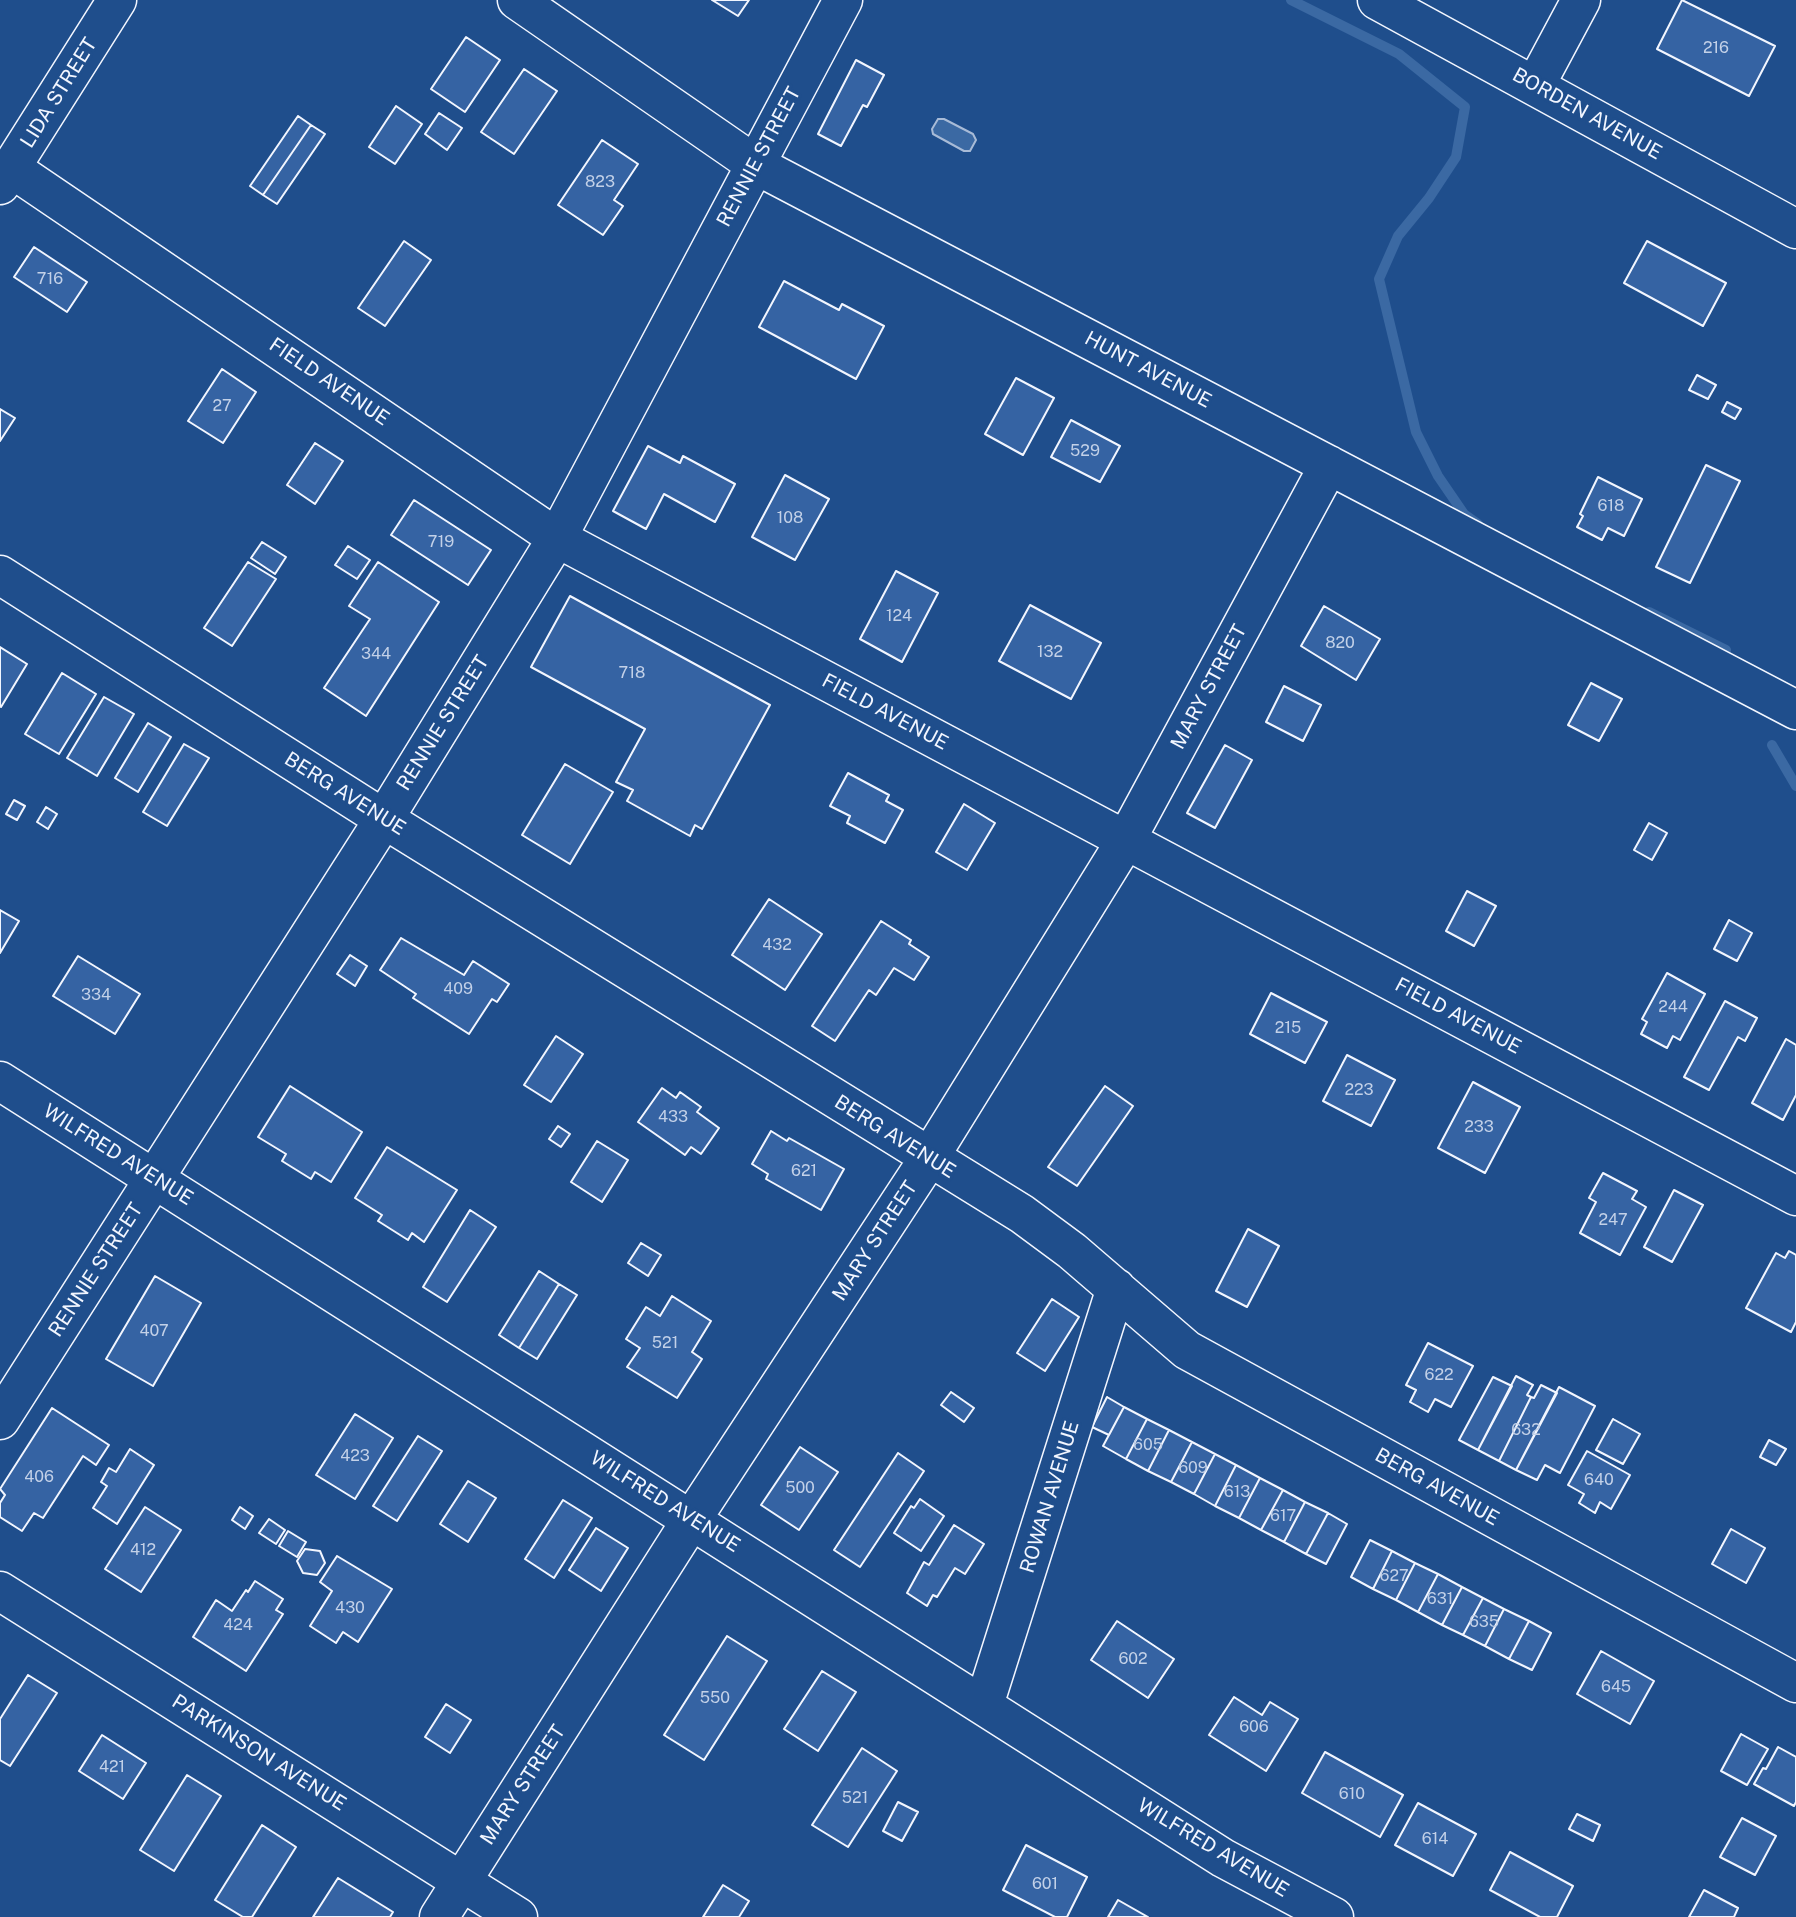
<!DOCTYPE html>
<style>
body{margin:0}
canvas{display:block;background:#1f4e8c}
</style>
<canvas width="1796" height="1917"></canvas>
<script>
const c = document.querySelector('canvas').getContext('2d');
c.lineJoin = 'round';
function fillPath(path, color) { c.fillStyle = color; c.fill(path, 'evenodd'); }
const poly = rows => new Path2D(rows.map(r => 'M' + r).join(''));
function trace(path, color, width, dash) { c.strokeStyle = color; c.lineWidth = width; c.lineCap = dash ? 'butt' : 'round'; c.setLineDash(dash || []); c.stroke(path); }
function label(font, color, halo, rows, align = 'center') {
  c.font = font + ' "Public Sans",sans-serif'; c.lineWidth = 6; c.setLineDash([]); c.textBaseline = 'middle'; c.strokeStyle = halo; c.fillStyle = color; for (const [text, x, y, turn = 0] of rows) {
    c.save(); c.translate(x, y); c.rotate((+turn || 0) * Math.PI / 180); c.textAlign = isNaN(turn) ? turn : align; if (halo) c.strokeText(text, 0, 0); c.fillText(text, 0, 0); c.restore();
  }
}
const water = poly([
 [938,119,944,119,973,134,976,140,970,151,964,151,933,134,932,129,938,119]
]);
const stream = poly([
 [1291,0,1399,54,1465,107,1456,157,1429,198,1398,236,1379,279,1416,432,1438,476,1464,514,1478,524],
 [1649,612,1726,650],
 [1772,745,1796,786]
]);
const building = poly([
 [712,0,749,0,738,16,712,0],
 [1682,0,1775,46,1749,96,1657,49,1682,0],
 [466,37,500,60,465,112,431,89,466,37],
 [856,60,884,75,867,107,863,105,841,146,818,134,856,60],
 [524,69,557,91,514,154,481,132,524,69],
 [396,106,422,124,395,164,369,147,396,106],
 [439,113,462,128,447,150,425,134,439,113],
 [298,116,311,125,263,195,250,186,298,116],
 [311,125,325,134,277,204,263,195,311,125],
 [602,140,638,164,614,200,623,206,603,235,558,205,602,140],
 [404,241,431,260,385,326,358,308,404,241],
 [1647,241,1726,283,1703,326,1624,283,1647,241],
 [34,247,87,282,67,312,14,277,34,247],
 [784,281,839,310,842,304,884,326,856,379,759,327,784,281],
 [222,369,256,392,223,443,188,421,222,369],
 [1697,375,1716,385,1708,399,1689,390,1697,375],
 [1016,378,1054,398,1023,455,985,434,1016,378],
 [1727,402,1741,409,1735,419,1722,412,1727,402],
 [0,409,15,418,0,441,0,409],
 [1071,420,1120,446,1100,482,1051,457,1071,420],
 [315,443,343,461,315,504,287,485,315,443],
 [648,446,680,463,683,456,735,484,715,522,664,494,646,529,613,511,648,446],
 [1706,465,1740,481,1690,583,1656,567,1706,465],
 [785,475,829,499,795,560,752,537,785,475],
 [1598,477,1642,499,1624,536,1608,528,1602,540,1577,527,1583,516,1580,514,1598,477],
 [414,500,491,550,468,585,391,535,414,500],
 [262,542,286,557,275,574,251,558,262,542],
 [348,546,370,560,357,579,335,565,348,546],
 [248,562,276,579,232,646,204,628,248,562],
 [378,562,439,602,366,716,324,688,370,619,349,606,378,562],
 [896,571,938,593,902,662,860,639,896,571],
 [570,596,770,705,702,829,695,825,690,836,627,801,633,790,616,782,645,729,531,667,570,596],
 [1030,605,1101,643,1071,699,999,661,1030,605],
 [1324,606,1380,639,1356,680,1301,646,1324,606],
 [0,647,27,664,1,707,0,706,0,647],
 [62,673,96,694,59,754,25,734,62,673],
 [1591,683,1622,699,1599,741,1568,725,1591,683],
 [1284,686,1321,705,1303,741,1266,722,1284,686],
 [104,697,134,714,97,776,67,758,104,697],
 [148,723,171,737,138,792,115,778,148,723],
 [184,744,209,758,167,826,143,812,184,744],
 [1225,745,1252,760,1215,828,1187,813,1225,745],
 [565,764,613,792,570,864,522,835,565,764],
 [848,773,889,795,886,801,903,810,885,843,847,823,850,816,830,806,848,773],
 [14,800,25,806,17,820,6,814,14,800],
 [964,804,995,823,967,870,936,852,964,804],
 [46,807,57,814,48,829,37,822,46,807],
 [1649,823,1667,833,1652,860,1634,850,1649,823],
 [1467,891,1496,906,1474,946,1446,931,1467,891],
 [769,899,822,934,785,990,732,955,769,899],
 [0,910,19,921,0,953,0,910],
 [1729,920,1752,933,1737,961,1714,949,1729,920],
 [881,921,911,940,909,944,929,957,914,980,894,968,876,995,869,990,835,1041,812,1026,881,921],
 [401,938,464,975,473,961,509,984,497,1002,492,999,469,1034,413,998,416,994,380,970,401,938],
 [350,955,367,966,355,986,337,974,350,955],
 [78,956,140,994,115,1034,53,996,78,956],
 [1667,973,1705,994,1680,1040,1673,1036,1667,1048,1641,1034,1647,1022,1642,1019,1667,973],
 [1271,993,1327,1022,1305,1063,1250,1034,1271,993],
 [1725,1001,1757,1018,1745,1041,1738,1037,1709,1090,1684,1077,1725,1001],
 [556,1036,583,1054,551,1102,524,1085,556,1036],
 [1786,1039,1796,1045,1796,1095,1783,1120,1752,1103,1786,1039],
 [1347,1055,1395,1080,1371,1126,1323,1101,1347,1055],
 [1473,1082,1520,1107,1485,1173,1438,1148,1473,1082],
 [290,1086,362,1132,331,1182,315,1172,311,1179,282,1161,286,1154,258,1137,290,1086],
 [1105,1086,1133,1106,1077,1186,1048,1167,1105,1086],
 [662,1088,676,1098,680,1092,701,1107,697,1112,719,1128,701,1154,691,1147,685,1155,638,1122,662,1088],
 [558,1126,570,1134,561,1147,549,1139,558,1126],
 [771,1131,787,1141,789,1138,844,1169,821,1210,766,1179,768,1174,752,1164,771,1131],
 [597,1141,628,1160,602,1202,571,1182,597,1141],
 [387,1147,457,1190,424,1242,412,1233,408,1240,378,1221,382,1215,355,1198,387,1147],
 [1603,1173,1637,1191,1632,1199,1646,1207,1620,1255,1580,1233,1596,1202,1589,1198,1603,1173],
 [1674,1190,1703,1205,1672,1262,1644,1247,1674,1190],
 [470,1210,496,1227,447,1302,423,1287,470,1210],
 [1248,1229,1279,1246,1247,1307,1216,1291,1248,1229],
 [641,1243,661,1255,648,1276,628,1263,641,1243],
 [1789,1251,1796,1255,1796,1322,1791,1332,1746,1308,1776,1253,1785,1258,1789,1251],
 [539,1271,559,1284,519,1348,499,1335,539,1271],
 [155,1276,201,1303,153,1386,106,1359,155,1276],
 [559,1284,577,1295,537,1359,519,1348,559,1284],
 [672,1296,711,1321,692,1352,702,1359,677,1398,627,1367,640,1348,626,1339,646,1307,660,1316,672,1296],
 [1052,1299,1079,1317,1045,1371,1017,1353,1052,1299],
 [1428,1343,1473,1366,1451,1407,1435,1399,1428,1412,1410,1402,1416,1390,1406,1385,1428,1343],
 [1516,1376,1533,1385,1527,1395,1531,1397,1499,1461,1478,1450,1516,1376],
 [1493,1377,1512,1386,1478,1450,1459,1440,1493,1377],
 [1541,1385,1557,1393,1516,1470,1499,1461,1531,1397,1534,1398,1541,1385],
 [1559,1387,1595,1406,1560,1473,1545,1465,1537,1480,1516,1470,1559,1387],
 [951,1392,974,1408,964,1422,941,1405,951,1392],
 [1107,1397,1124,1407,1109,1435,1092,1427,1107,1397],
 [1124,1407,1147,1419,1126,1459,1103,1446,1124,1407],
 [52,1408,109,1445,96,1465,83,1456,43,1518,34,1513,22,1531,0,1517,0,1503,5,1495,0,1489,52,1408],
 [355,1414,393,1438,355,1499,316,1475,355,1414],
 [1147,1419,1169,1430,1148,1471,1126,1459,1147,1419],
 [1613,1419,1640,1434,1623,1464,1596,1450,1613,1419],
 [1169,1430,1192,1442,1171,1482,1148,1471,1169,1430],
 [418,1436,442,1451,397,1521,373,1506,418,1436],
 [1769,1440,1786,1449,1776,1465,1760,1457,1769,1440],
 [1192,1442,1215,1454,1194,1494,1171,1482,1192,1442],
 [800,1447,838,1472,799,1530,761,1505,800,1447],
 [130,1449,154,1465,117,1524,93,1508,107,1486,101,1482,109,1468,116,1472,130,1449],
 [1587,1451,1630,1475,1611,1509,1600,1502,1595,1513,1579,1503,1584,1494,1568,1485,1587,1451],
 [898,1453,924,1471,860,1567,834,1550,898,1453],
 [1215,1454,1236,1465,1215,1506,1194,1494,1215,1454],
 [1236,1465,1260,1478,1239,1518,1215,1506,1236,1465],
 [1260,1478,1283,1490,1261,1530,1239,1518,1260,1478],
 [468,1481,496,1498,468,1542,440,1524,468,1481],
 [1283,1490,1305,1502,1284,1542,1261,1530,1283,1490],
 [920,1499,944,1516,921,1551,894,1533,911,1506,914,1508,920,1499],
 [563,1500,592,1518,554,1578,525,1559,563,1500],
 [1305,1502,1328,1513,1306,1554,1284,1542,1305,1502],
 [145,1507,181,1530,141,1592,105,1569,145,1507],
 [240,1507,253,1516,245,1529,232,1520,240,1507],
 [1328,1513,1347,1524,1326,1564,1306,1554,1328,1513],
 [269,1519,285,1530,276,1544,259,1533,269,1519],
 [954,1525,984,1544,965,1574,955,1568,937,1597,933,1595,927,1606,907,1593,924,1562,929,1565,954,1525],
 [596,1528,628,1548,601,1591,569,1570,596,1528],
 [1731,1529,1765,1548,1746,1583,1712,1564,1731,1529],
 [288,1531,306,1542,297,1557,279,1546,288,1531],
 [1370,1540,1392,1551,1373,1589,1351,1577,1370,1540],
 [305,1549,320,1551,325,1563,317,1575,303,1573,297,1561,305,1549],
 [1392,1551,1415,1563,1396,1600,1373,1589,1392,1551],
 [337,1556,392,1589,358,1642,343,1632,336,1643,310,1626,332,1591,320,1582,337,1556],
 [1415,1563,1438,1574,1418,1612,1396,1600,1415,1563],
 [1438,1574,1462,1587,1442,1625,1418,1612,1438,1574],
 [255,1581,283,1599,276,1610,283,1614,246,1671,193,1637,216,1600,232,1611,246,1590,248,1592,255,1581],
 [1462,1587,1483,1598,1463,1635,1442,1625,1462,1587],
 [1483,1598,1504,1609,1485,1646,1463,1635,1483,1598],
 [1504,1609,1529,1621,1509,1659,1485,1646,1504,1609],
 [1117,1621,1174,1659,1148,1698,1091,1660,1117,1621],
 [1529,1621,1551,1633,1532,1670,1509,1659,1529,1621],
 [727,1636,767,1661,704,1760,664,1735,727,1636],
 [1601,1651,1654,1681,1630,1724,1577,1694,1601,1651],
 [822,1671,856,1692,818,1751,784,1729,822,1671],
 [28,1675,57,1693,10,1766,0,1760,0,1719,28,1675],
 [1234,1697,1262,1715,1270,1702,1298,1719,1266,1771,1209,1735,1234,1697],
 [446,1704,471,1720,450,1753,425,1737,446,1704],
 [1741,1734,1768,1749,1747,1785,1721,1771,1741,1734],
 [102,1735,146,1763,123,1799,79,1771,102,1735],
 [1778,1747,1796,1757,1796,1802,1794,1806,1754,1784,1763,1768,1766,1769,1778,1747],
 [862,1748,897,1771,848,1847,812,1825,862,1748],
 [1325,1752,1403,1795,1380,1837,1302,1793,1325,1752],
 [187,1775,221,1796,174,1871,140,1850,187,1775],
 [898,1802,918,1812,902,1841,883,1831,898,1802],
 [1418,1803,1476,1834,1453,1876,1395,1845,1418,1803],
 [1577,1814,1600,1825,1593,1841,1569,1829,1577,1814],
 [1742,1818,1776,1836,1755,1875,1720,1857,1742,1818],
 [262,1825,296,1847,252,1917,243,1917,215,1900,262,1825],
 [1026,1845,1087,1877,1067,1917,1055,1917,1003,1890,1026,1845],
 [1510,1852,1573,1886,1557,1917,1540,1917,1490,1890,1510,1852],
 [338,1878,393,1912,390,1917,313,1917,338,1878],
 [723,1885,749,1901,739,1917,703,1917,723,1885],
 [1704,1890,1738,1908,1734,1917,1689,1917,1704,1890],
 [1118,1900,1148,1917,1108,1917,1118,1900]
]);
const minor = poly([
 [517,0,756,165,1796,710],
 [1377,0,1796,229],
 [1535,86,1581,0],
 [11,168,557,538,1796,1196],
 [0,185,117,0],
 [0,575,384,819,1022,1214,1072,1251,1187,1350,1796,1683],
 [0,1081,1223,1858,1334,1917],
 [0,1420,384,819,557,538,843,0],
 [0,1591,518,1917],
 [984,1705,1116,1288],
 [439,1917,692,1519,929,1158,1126,840,1329,465]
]);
const numberNames = [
 ["216",1716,48],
 ["823",600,182],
 ["716",50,279],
 ["27",222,406],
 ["529",1085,451],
 ["618",1611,506],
 ["108",790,518],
 ["719",441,542],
 ["124",899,616],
 ["820",1340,643],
 ["132",1050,652],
 ["344",376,654],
 ["718",632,673],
 ["432",777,945],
 ["409",458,989],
 ["334",96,995],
 ["244",1673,1007],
 ["215",1288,1028],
 ["223",1359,1090],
 ["433",673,1117],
 ["233",1479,1127],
 ["621",804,1171],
 ["247",1613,1220],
 ["407",154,1331],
 ["521",665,1343],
 ["622",1439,1375],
 ["632",1526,1430],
 ["605",1148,1445],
 ["423",355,1456],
 ["609",1193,1468],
 ["406",39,1477],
 ["640",1599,1480],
 ["500",800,1488],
 ["613",1237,1492],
 ["617",1283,1516],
 ["412",143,1550],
 ["627",1394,1576],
 ["631",1440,1599],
 ["430",350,1608],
 ["635",1484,1622],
 ["424",238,1625],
 ["602",1133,1659],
 ["645",1616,1687],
 ["550",715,1698],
 ["606",1254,1727],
 ["421",112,1767],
 ["610",1352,1794],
 ["521",855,1798],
 ["614",1435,1839],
 ["601",1045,1884]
];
const streetNames = [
 ["LIDA STREET",59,93,-58],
 ["BORDEN AVENUE",1587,114,29],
 ["RENNIE STREET",759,157,-62],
 ["HUNT AVENUE",1148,370,28],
 ["FIELD AVENUE",329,382,34],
 ["MARY STREET",1209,687,-62],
 ["FIELD AVENUE",885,712,28],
 ["RENNIE STREET",443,723,-58],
 ["BERG AVENUE",345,794,32],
 ["FIELD AVENUE",1458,1016,28],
 ["BERG AVENUE",895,1137,32],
 ["WILFRED AVENUE",118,1155,32],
 ["MARY STREET",875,1241,-57],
 ["RENNIE STREET",96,1270,-57],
 ["BERG AVENUE",1437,1487,29],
 ["ROWAN AVENUE",1050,1497,-73],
 ["WILFRED AVENUE",665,1502,32],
 ["PARKINSON AVENUE",259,1753,32],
 ["MARY STREET",523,1785,-57],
 ["WILFRED AVENUE",1213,1848,31]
];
fillPath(water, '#3b69a3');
trace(water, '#a8bbd7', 2);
trace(stream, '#3b69a3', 10);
fillPath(building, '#3563a3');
trace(building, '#f2f6ff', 2);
trace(minor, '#f2f6ff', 41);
trace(minor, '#1f4e8c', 38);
label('16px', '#c3d1e8', null, numberNames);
label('20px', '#f2f6ff', '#1f4e8c', streetNames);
</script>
